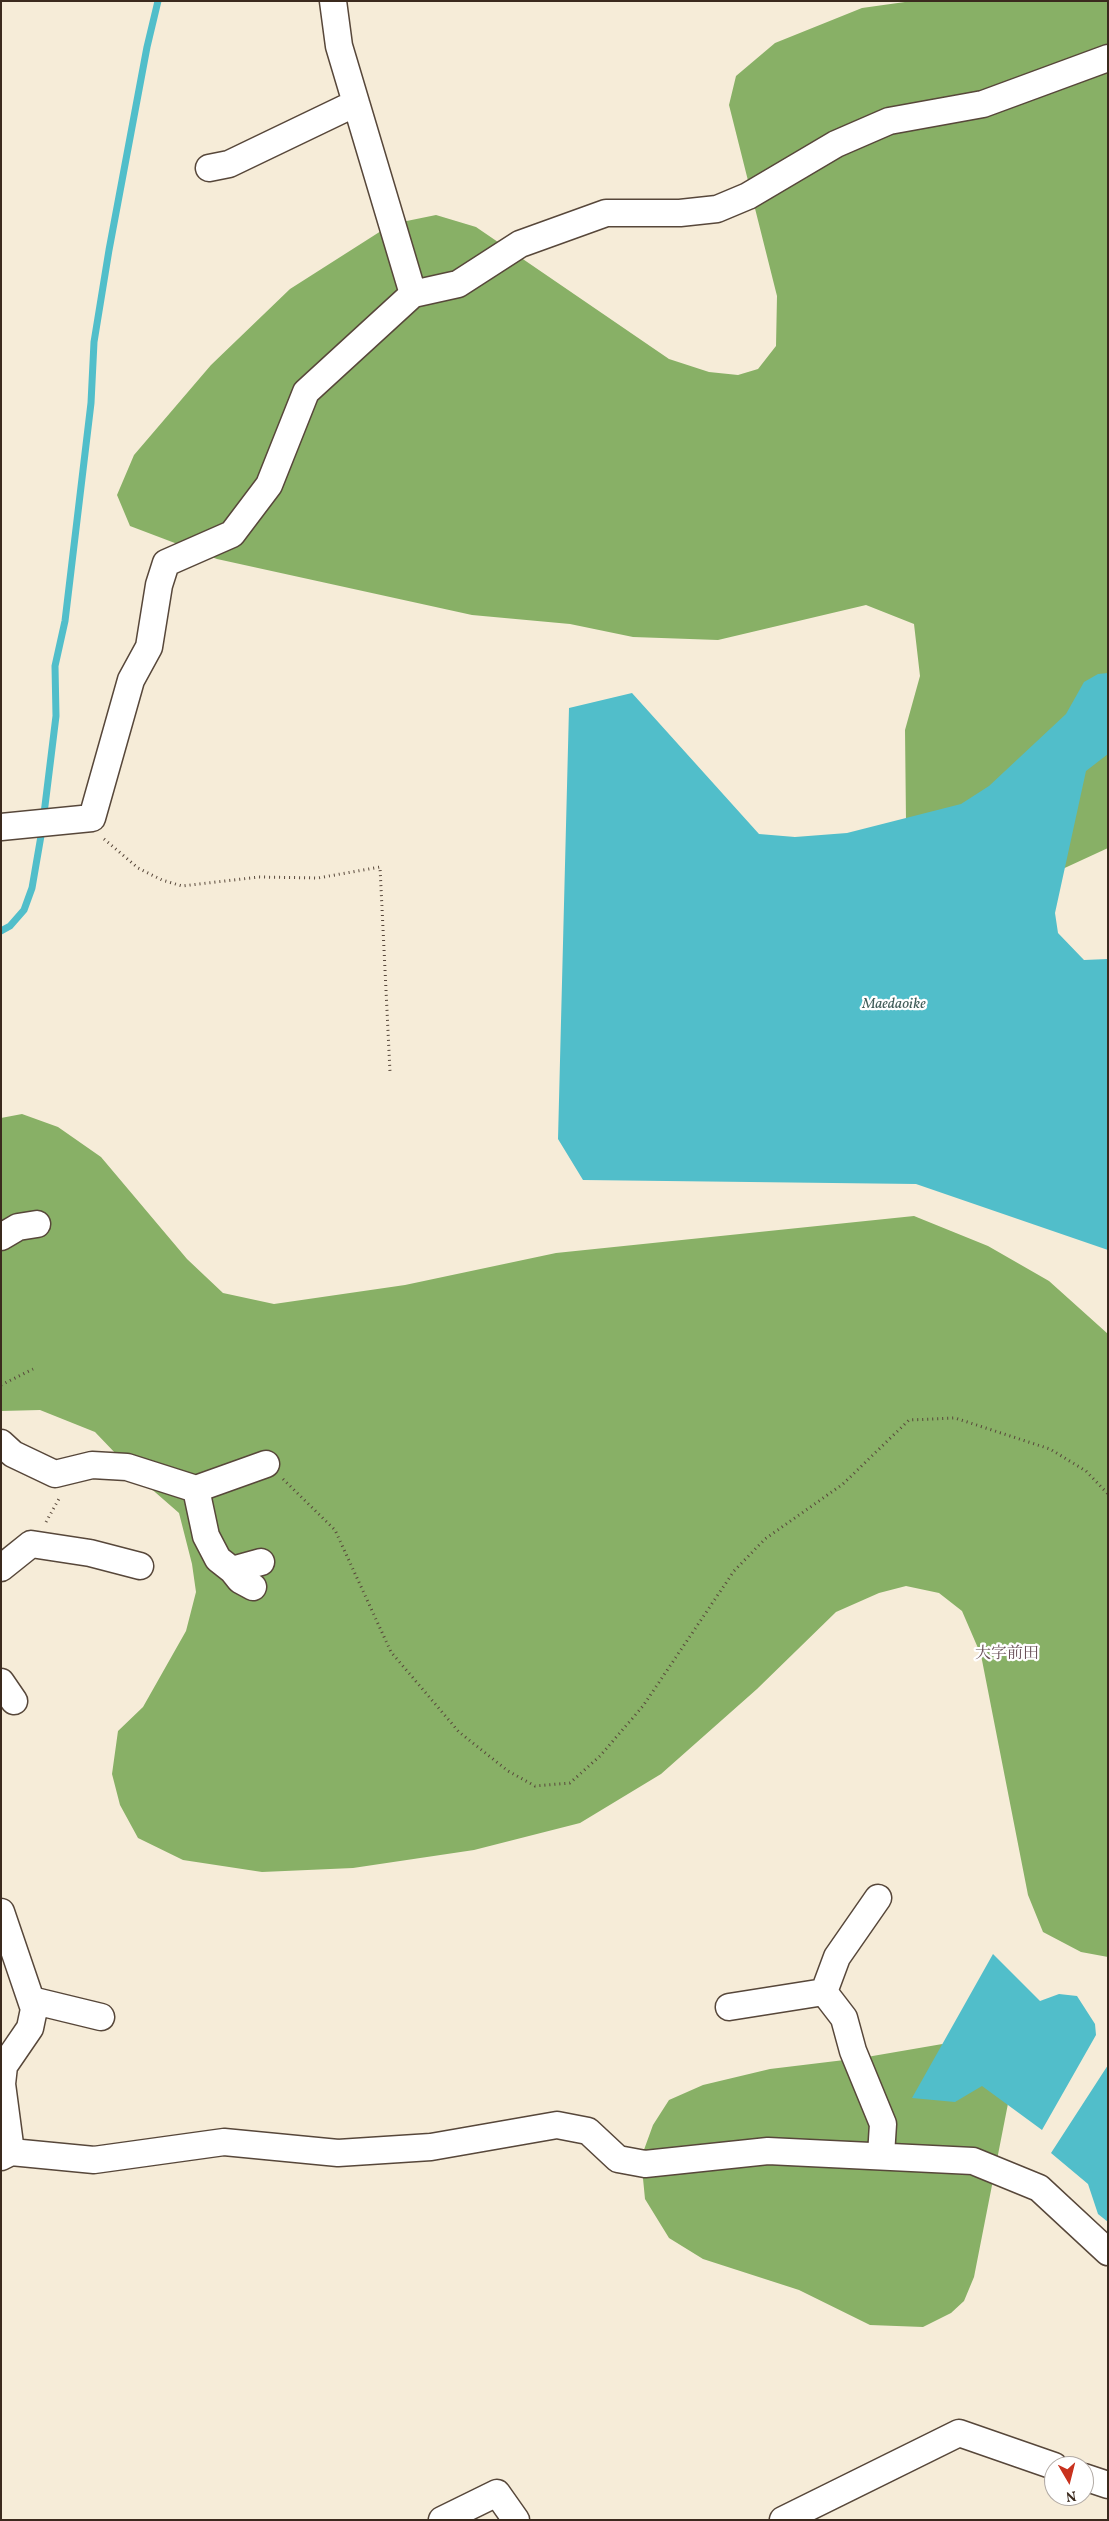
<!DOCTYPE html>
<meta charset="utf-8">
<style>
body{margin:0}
#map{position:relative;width:1109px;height:2521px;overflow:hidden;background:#f6ecd8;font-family:Vollkorn,serif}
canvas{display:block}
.frame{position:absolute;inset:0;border:2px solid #3b2a1e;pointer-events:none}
.north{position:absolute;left:1044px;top:2456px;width:50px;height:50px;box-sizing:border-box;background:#fff;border:1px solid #b1aaa5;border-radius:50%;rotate:172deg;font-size:14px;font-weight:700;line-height:20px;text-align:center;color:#3b2a1e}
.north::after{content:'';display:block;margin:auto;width:18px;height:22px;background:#c8321e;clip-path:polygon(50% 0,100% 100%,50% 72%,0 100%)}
</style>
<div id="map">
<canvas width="1109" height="2521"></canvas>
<div class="frame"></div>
<div class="north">N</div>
</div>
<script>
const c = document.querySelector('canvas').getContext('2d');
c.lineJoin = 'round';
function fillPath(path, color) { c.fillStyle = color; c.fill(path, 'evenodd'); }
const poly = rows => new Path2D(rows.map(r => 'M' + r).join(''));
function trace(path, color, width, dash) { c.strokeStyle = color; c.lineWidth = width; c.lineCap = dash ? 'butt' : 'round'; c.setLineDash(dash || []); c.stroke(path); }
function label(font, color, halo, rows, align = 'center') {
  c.font = font + ' Vollkorn,"Noto Serif JP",serif'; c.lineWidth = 4.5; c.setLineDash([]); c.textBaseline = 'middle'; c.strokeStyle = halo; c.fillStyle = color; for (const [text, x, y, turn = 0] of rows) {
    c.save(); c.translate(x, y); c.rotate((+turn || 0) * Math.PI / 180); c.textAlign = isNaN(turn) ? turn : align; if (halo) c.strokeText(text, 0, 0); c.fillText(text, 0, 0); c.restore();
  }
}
const forest = poly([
 [912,1,1108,1,1108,848,1030,884,906,821,905,730,920,676,914,624,866,605,718,640,633,637,570,624,472,615,217,559,130,526,117,495,134,455,211,365,290,289,392,224,436,215,476,227,669,359,709,372,738,375,758,369,776,346,777,296,729,105,736,76,775,43,862,8],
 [22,1114,58,1127,101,1157,187,1259,223,1293,274,1304,405,1285,556,1253,914,1216,988,1246,1049,1281,1108,1334,1108,1957,1081,1952,1043,1932,1028,1895,981,1655,962,1611,939,1593,906,1586,879,1593,836,1612,757,1689,661,1774,580,1823,474,1850,353,1868,262,1872,183,1860,138,1838,120,1805,112,1774,118,1731,143,1707,186,1631,196,1592,192,1564,179,1513,140,1479,95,1432,40,1410,1,1411,1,1118],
 [954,2042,1014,2073,974,2277,964,2301,951,2313,923,2327,870,2325,799,2290,703,2259,669,2238,645,2199,641,2158,653,2125,669,2100,703,2085,770,2069,861,2058]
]);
const water = poly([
 [1108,673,1108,754,1086,771,1055,913,1058,933,1084,960,1108,959,1108,1250,916,1184,583,1180,558,1139,569,708,632,693,759,834,795,837,847,833,961,804,989,786,1066,714,1084,682,1098,674],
 [993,1954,1040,2001,1059,1994,1077,1996,1095,2024,1096,2035,1042,2130,982,2086,955,2102,912,2098],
 [1108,2065,1108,2222,1098,2214,1088,2184,1051,2153]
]);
const stream = poly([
 [1,931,10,926,24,910,32,888,42,830,56,716,55,666,65,621,91,403,94,342,109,250,147,47,158,1]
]);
const path = poly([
 [104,839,138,868,162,880,182,886,259,877,318,878,380,867,390,1072],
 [1,1385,33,1369],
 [283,1479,335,1530,391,1652,459,1732,508,1771,535,1786,570,1783,600,1756,643,1706,734,1571,765,1539,843,1484,909,1420,955,1418,1050,1449,1086,1471,1108,1494],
 [46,1522,60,1497]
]);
const minor = poly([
 [333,1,339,46,413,294],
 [209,168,229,164,356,103],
 [1,827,92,818,131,680,149,647,159,585,166,563,232,534,269,485,306,392,413,294,458,284,520,244,606,213,680,213,717,209,748,196,836,144,889,121,983,104,1108,58],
 [1,1237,18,1227,37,1224],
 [1,1443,13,1454,55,1474,92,1465,127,1467,196,1489,266,1464],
 [196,1489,206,1536,218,1559,232,1570,261,1562],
 [1,1568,31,1544,90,1553,140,1566],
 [232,1570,240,1580,253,1587],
 [1,1682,14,1701],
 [1,1912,34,2009,30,2028,4,2066,2,2084,11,2152],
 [824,1992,837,1957,878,1898],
 [31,2000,101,2017],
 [729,2007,824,1992,844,2018,853,2051,883,2124,881,2155],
 [1,2157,11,2152,94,2160,224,2142,338,2153,431,2147,557,2125,588,2131,618,2159,645,2164,768,2151,973,2161,1039,2188,1108,2252],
 [1084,2477,1108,2485],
 [442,2520,497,2493,516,2520],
 [783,2520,959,2433,1054,2466]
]);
const waterNames = [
 ["Maedaoike",894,1005]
];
const quarterNames = [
 ["大字前田",1007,1655]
];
fillPath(forest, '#88b066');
fillPath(water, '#51beca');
trace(stream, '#51beca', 7);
trace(minor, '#57473a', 29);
trace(path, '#57473a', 3, [1, 4]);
trace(minor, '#fff', 26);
label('italic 15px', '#435e5a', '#fff', waterNames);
label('16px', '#6b525a', '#fff', quarterNames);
</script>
